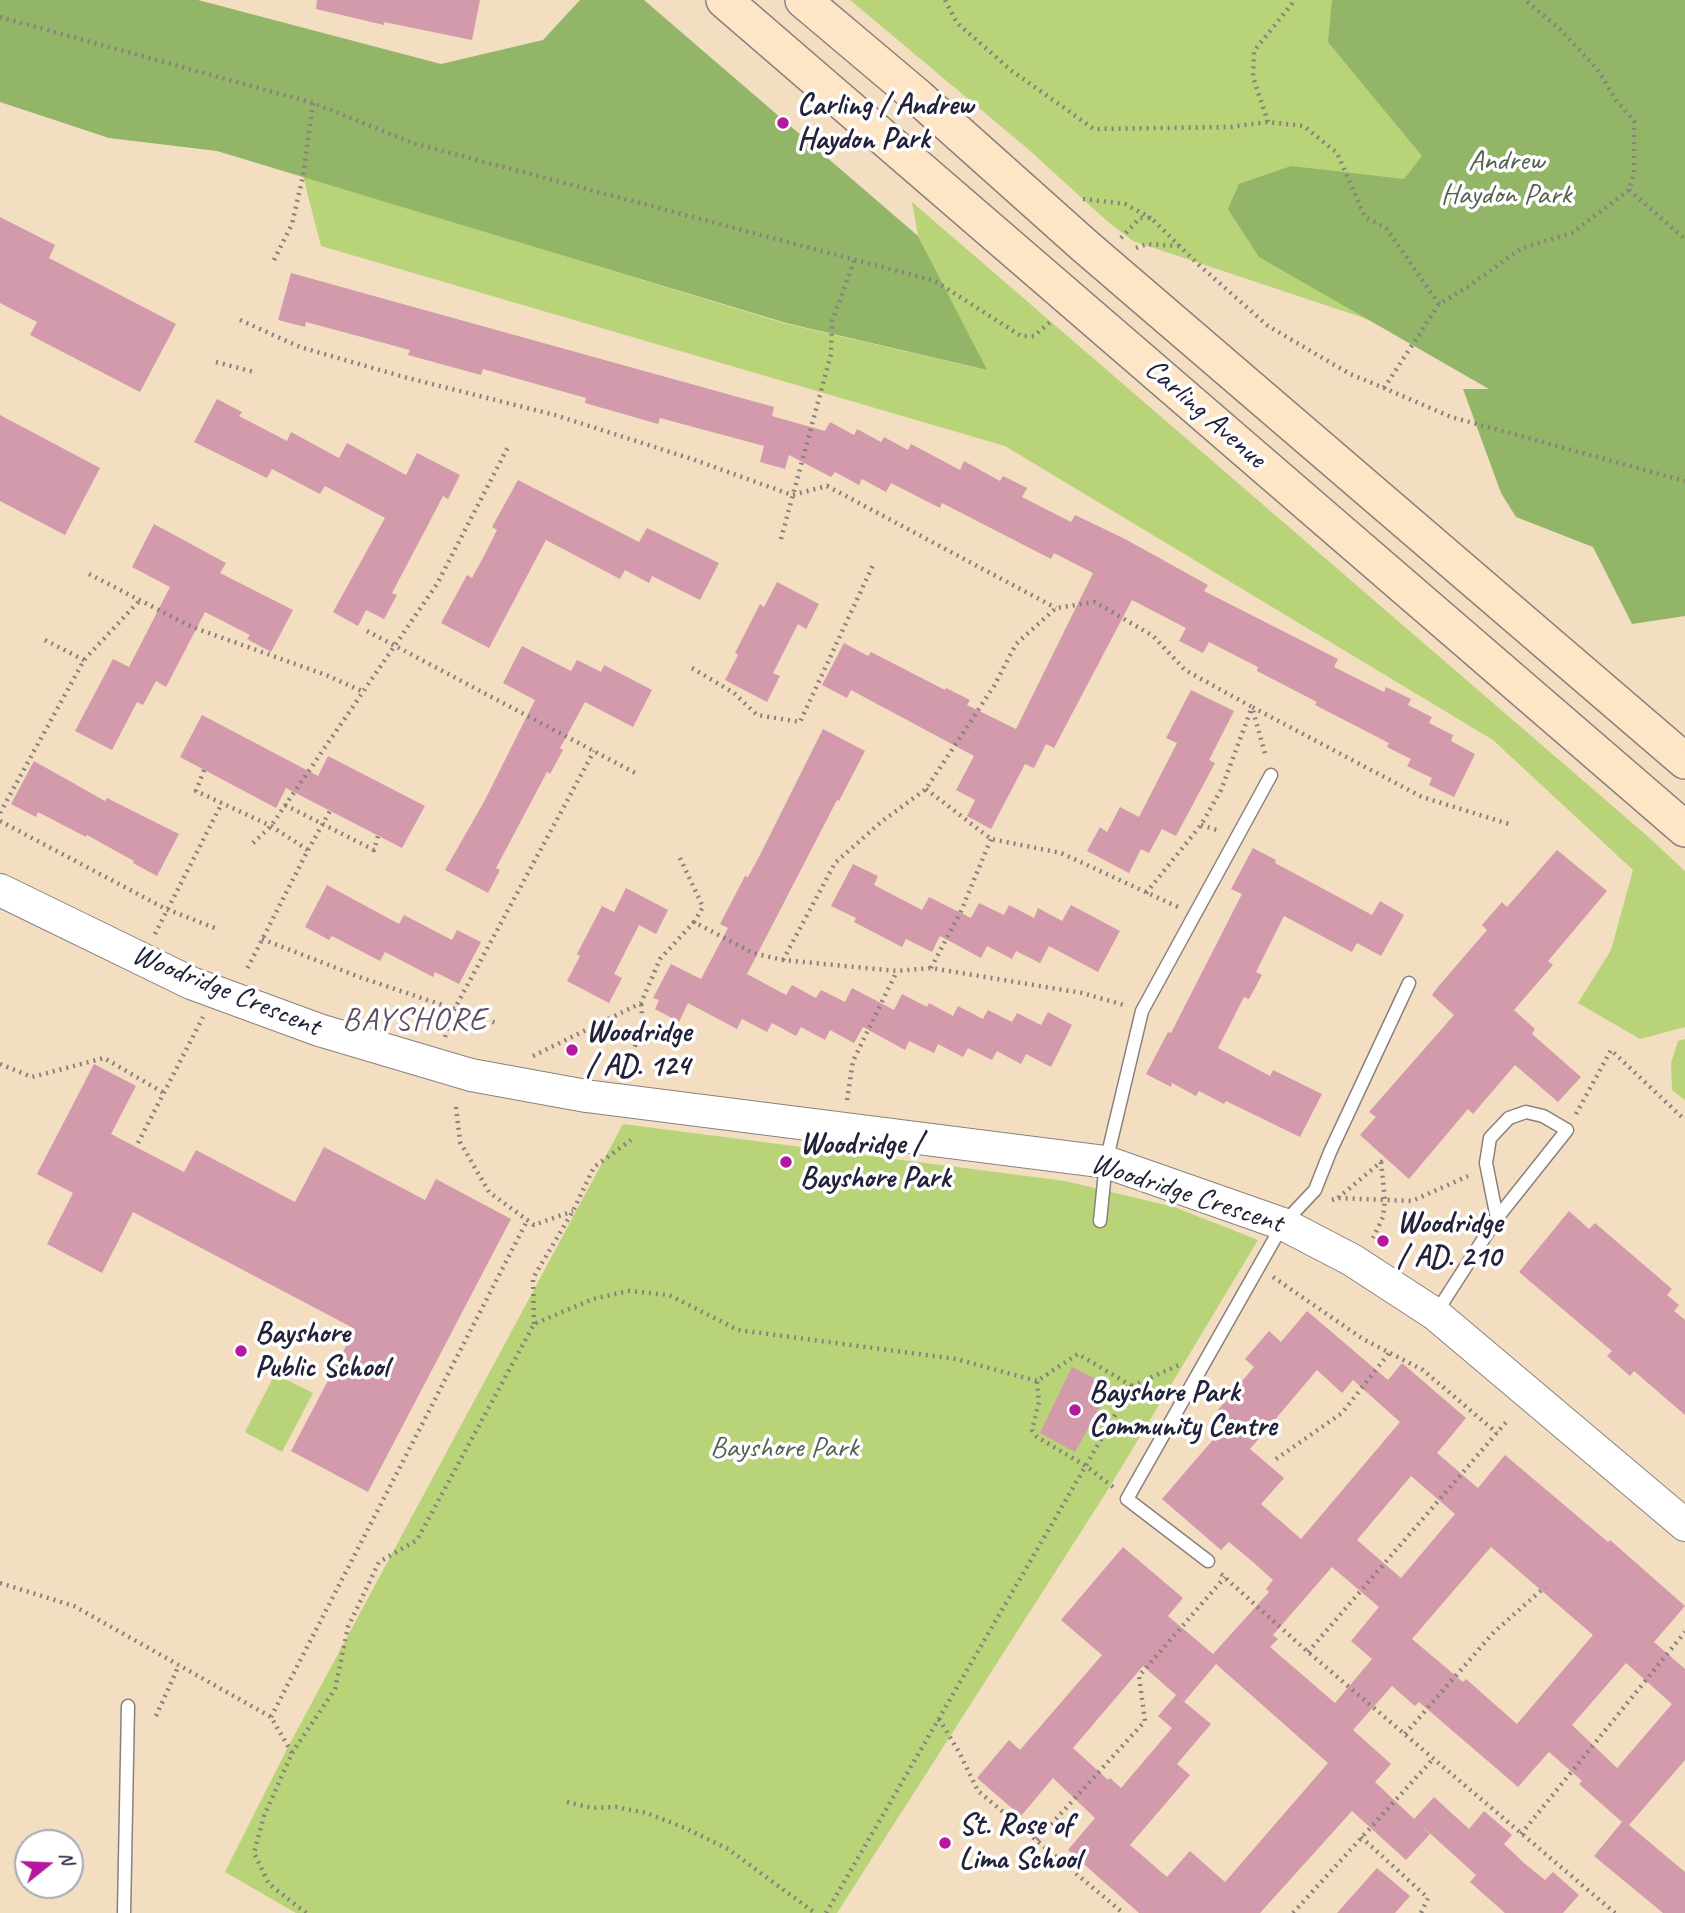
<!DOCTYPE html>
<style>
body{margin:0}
#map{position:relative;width:1685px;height:1913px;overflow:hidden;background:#f3dec2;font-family:Caveat,sans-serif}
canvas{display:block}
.north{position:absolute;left:14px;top:1829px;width:70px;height:70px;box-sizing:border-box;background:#fff;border:2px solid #a7a7b1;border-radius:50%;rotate:72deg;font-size:19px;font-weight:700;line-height:28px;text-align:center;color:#22223b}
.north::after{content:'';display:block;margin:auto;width:24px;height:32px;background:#b5179e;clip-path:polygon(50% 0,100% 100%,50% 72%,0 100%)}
</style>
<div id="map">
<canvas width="1685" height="1913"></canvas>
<div class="north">N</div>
</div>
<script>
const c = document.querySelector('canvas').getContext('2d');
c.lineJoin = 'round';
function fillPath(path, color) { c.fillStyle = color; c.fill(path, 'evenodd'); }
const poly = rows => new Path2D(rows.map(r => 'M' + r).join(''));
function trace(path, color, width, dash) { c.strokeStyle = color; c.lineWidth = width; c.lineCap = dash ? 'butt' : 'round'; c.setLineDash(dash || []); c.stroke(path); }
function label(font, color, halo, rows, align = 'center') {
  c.font = font + ' Caveat,sans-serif'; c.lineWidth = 7; c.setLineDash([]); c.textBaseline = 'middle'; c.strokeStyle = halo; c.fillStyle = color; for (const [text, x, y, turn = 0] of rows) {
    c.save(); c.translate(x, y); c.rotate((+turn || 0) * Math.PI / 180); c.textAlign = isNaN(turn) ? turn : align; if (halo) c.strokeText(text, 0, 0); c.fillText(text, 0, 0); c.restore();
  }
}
const green = poly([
 [850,0,1685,0,1622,404,1133,241,1107,221,1028,149],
 [303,176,783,323,986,370,918,236,912,202,1645,834,1685,871,1685,1027,1640,1039,1578,1003,1611,950,1633,870,1493,740,1005,446,321,246],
 [1685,1039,1685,1100,1672,1090,1671,1063,1678,1041],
 [623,1124,1065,1181,1174,1207,1258,1240,1109,1488,837,1913,296,1913,225,1872,288,1747],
 [275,1374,313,1393,282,1452,245,1432]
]);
const forest = poly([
 [0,0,198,0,441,64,543,40,580,0,644,0,918,236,987,370,786,323,217,151,109,138,0,102],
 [1332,0,1685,0,1685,616,1632,624,1593,547,1516,517,1501,493,1463,389,1489,389,1259,257,1228,209,1239,184,1291,166,1404,179,1422,156,1328,42]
]);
const building = poly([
 [317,0,480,0,472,40,384,22,384,25,316,9],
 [0,217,55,245,49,258,176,324,140,392,30,335,37,322,0,303],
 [291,273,774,407,772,416,825,431,830,422,854,435,857,429,881,442,884,437,908,450,911,444,960,470,964,461,1000,481,1003,476,1027,488,1022,497,1071,522,1075,515,1125,539,1208,585,1204,591,1338,659,1334,667,1384,692,1386,687,1411,699,1408,705,1432,717,1429,723,1453,735,1451,741,1475,754,1454,797,1429,785,1432,778,1407,766,1411,759,1387,747,1389,743,1315,705,1317,702,1257,671,1258,667,1209,642,1203,653,1179,641,1186,628,1132,600,1054,748,1046,744,1034,768,1025,764,991,829,967,816,975,800,956,790,974,756,851,690,847,698,822,685,844,643,868,656,871,652,945,690,946,688,970,700,967,705,1016,729,1093,573,1054,553,1051,559,942,503,940,508,891,483,886,492,862,479,859,485,835,472,831,477,789,455,785,469,760,462,764,446,660,418,658,424,585,403,586,398,483,369,481,375,408,355,410,350,306,322,305,327,278,320],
 [217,399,242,412,239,416,287,441,291,432,339,458,347,443,406,475,417,453,460,475,448,499,443,496,430,521,392,593,397,595,384,619,366,610,358,626,333,612,385,518,325,486,320,494,272,469,267,478,194,442],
 [0,415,100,468,65,535,0,501],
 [518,480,639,542,647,528,719,563,700,600,652,576,649,583,625,570,620,579,546,540,489,648,441,623,467,575,472,578,485,554,497,530,492,527],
 [154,524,226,563,220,573,293,610,271,652,247,639,250,635,205,612,166,687,156,681,143,705,137,702,112,750,75,731,113,659,129,667,170,587,132,567],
 [777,582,819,604,806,629,798,624,773,673,780,676,767,702,725,680,738,655,735,653,760,604,764,607],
 [522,646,571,671,577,660,601,672,604,665,652,690,633,727,585,702,560,748,563,750,550,774,547,772,496,868,500,870,488,893,445,870,485,800,535,700,503,683],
 [1191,690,1234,711,1209,760,1215,763,1176,836,1162,829,1149,853,1141,849,1129,873,1087,851,1100,827,1107,832,1120,807,1139,817,1177,743,1166,738],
 [202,715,318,776,328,756,425,806,402,848,286,788,276,808,180,757],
 [823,729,865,751,839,801,837,800,747,974,786,995,792,985,816,998,821,990,845,1002,852,988,894,1010,902,994,927,1007,929,1003,953,1016,958,1006,983,1019,988,1010,1012,1022,1017,1013,1041,1025,1048,1012,1072,1025,1051,1067,1026,1054,1021,1064,997,1051,992,1060,968,1048,963,1057,938,1044,934,1053,909,1041,905,1050,863,1027,854,1043,830,1030,825,1040,801,1027,796,1036,772,1023,767,1032,742,1019,737,1029,688,1003,679,1022,655,1009,659,1000,653,998,671,964,701,979,728,928,720,924,745,876,748,877,761,853],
 [34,761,105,801,107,798,179,834,157,876,133,863,134,861,87,835,86,837,38,812,36,817,11,804],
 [1253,848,1276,860,1275,863,1372,915,1380,901,1404,915,1381,956,1357,943,1352,952,1284,916,1256,972,1262,975,1249,999,1244,997,1218,1048,1270,1076,1273,1070,1322,1094,1300,1137,1226,1101,1224,1104,1199,1091,1196,1096,1172,1083,1171,1087,1146,1074,1168,1032,1171,1033,1242,894,1231,889],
 [1557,850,1607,891,1548,961,1553,965,1514,1010,1535,1029,1532,1034,1581,1077,1558,1102,1515,1065,1473,1114,1468,1109,1409,1179,1360,1135,1376,1117,1369,1112,1454,1015,1432,995,1437,988,1487,930,1482,925,1502,902,1507,907],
 [853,864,878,876,874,885,922,910,929,897,971,918,979,903,1004,915,1009,905,1034,918,1038,908,1062,921,1071,905,1120,931,1098,972,1049,946,1040,963,1016,951,1012,959,987,946,981,958,940,936,932,952,906,939,902,947,854,922,856,918,831,906],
 [327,885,399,924,404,915,452,940,457,930,481,942,459,984,435,972,433,977,385,952,380,961,332,936,329,940,305,927],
 [626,888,668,910,656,934,639,925,614,974,622,978,609,1003,567,981,580,956,577,954,602,906,614,912],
 [94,1064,136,1086,111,1134,184,1172,196,1150,295,1202,324,1147,425,1200,436,1179,511,1219,368,1492,291,1451,355,1329,133,1212,102,1273,47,1244,73,1193,37,1174],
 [1569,1211,1589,1229,1595,1223,1672,1289,1667,1295,1679,1305,1674,1311,1685,1320,1685,1415,1634,1371,1630,1376,1607,1356,1612,1351,1519,1272],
 [1307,1311,1388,1380,1402,1363,1466,1418,1437,1453,1478,1488,1505,1455,1608,1542,1610,1540,1685,1606,1654,1642,1685,1669,1685,1760,1629,1825,1685,1872,1685,1913,1663,1913,1594,1856,1622,1822,1579,1784,1582,1781,1549,1752,1518,1787,1419,1702,1415,1706,1392,1686,1353,1730,1391,1764,1375,1782,1430,1834,1406,1860,1352,1811,1260,1913,1139,1913,1068,1850,1095,1818,1053,1778,1021,1816,977,1778,1009,1740,1020,1750,1102,1655,1061,1620,1123,1547,1183,1598,1168,1616,1213,1654,1269,1592,1266,1589,1273,1580,1253,1562,1229,1542,1221,1550,1162,1499,1229,1421,1217,1411,1254,1367,1245,1359,1269,1331,1281,1342],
 [1317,1370,1342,1393,1353,1380,1400,1422,1301,1539,1261,1504,1284,1478,1250,1449],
 [1411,1476,1455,1514,1401,1578,1357,1540],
 [1491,1547,1593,1635,1517,1724,1466,1679,1463,1682,1412,1639],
 [1332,1567,1379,1607,1351,1641,1372,1659,1335,1703,1270,1647,1278,1639,1273,1635],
 [1626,1663,1672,1704,1617,1768,1572,1725],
 [1216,1664,1328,1763,1225,1882,1190,1851,1167,1877,1130,1845,1190,1775,1177,1764,1211,1724,1176,1695,1158,1716,1172,1728,1121,1788,1110,1778,1108,1780,1073,1748,1143,1666,1184,1702],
 [1072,1367,1111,1387,1075,1452,1040,1433],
 [1434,1797,1469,1829,1484,1811,1512,1835,1504,1844,1524,1863,1545,1880,1553,1872,1579,1895,1563,1913,1505,1913,1470,1882,1476,1875,1414,1819],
 [1377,1868,1410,1896,1395,1913,1337,1913]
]);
const path = poly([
 [945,0,957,23,1012,71,1094,129,1230,127,1268,122,1304,126,1337,153,1365,217,1386,228,1439,304],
 [0,17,313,103,413,143,935,281,1021,336,1034,336,1050,322],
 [1268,122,1253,77,1254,51,1295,0],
 [1629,190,1685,239],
 [1083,199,1125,204,1151,218],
 [1121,238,1140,218,1151,218,1199,265,1268,326,1350,374,1384,388,1451,417,1685,481],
 [1136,248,1147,244,1179,246],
 [274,260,292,224,303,176,313,103],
 [240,320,300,347,404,377,555,415,692,459,792,495,827,486,1056,608],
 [216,362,254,372],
 [1384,388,1439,304,1469,286,1522,248,1572,233,1629,190,1634,172,1634,121,1616,100,1597,69,1561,30,1525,0],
 [781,539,831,354,832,321,855,259],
 [89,574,192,627,326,675,364,692],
 [367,631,639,775],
 [45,640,84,660],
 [692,668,734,693,757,715,800,722,873,565],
 [204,770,196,791,271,826,308,850,246,971],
 [926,789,991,839,1061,853,1178,907],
 [285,805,374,850,378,836],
 [0,813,84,660,140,600],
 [0,821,166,909,215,928],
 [1201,825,1220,831],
 [253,843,271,826,437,584,508,447],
 [308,850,330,811],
 [680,858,703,907,694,922,753,953,783,960,897,971,931,968,1082,993,1124,1005],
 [1146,893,1201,825,1221,790,1252,707,1422,797,1509,824],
 [155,934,222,803],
 [262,939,362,978,499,1024],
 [783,960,835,863,881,822,926,789,994,686,1016,644,1056,608,1095,602,1153,636,1185,670,1252,707,1266,757],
 [931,968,961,911,991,839],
 [445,1037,455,1008,594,751],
 [533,1056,641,1003,660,959,694,922],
 [0,1064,32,1077,104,1058,164,1093],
 [625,1073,643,1025,641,1003],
 [847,1100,853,1061,897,971],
 [456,1107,460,1142,489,1192,534,1225,573,1211],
 [1576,1114,1611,1050,1685,1120],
 [138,1143,203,1017],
 [1338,1198,1381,1162,1385,1200,1383,1217,1373,1238],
 [1332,1200,1338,1198,1412,1201,1468,1176],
 [1273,1277,1363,1339,1423,1370,1497,1433],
 [534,1324,533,1278,573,1211,594,1167,631,1140],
 [1276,1459,1342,1413,1389,1353],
 [1113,1487,1086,1466,1037,1437,1032,1430,1039,1402,1037,1381,1078,1354,1132,1386],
 [1221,1574,1308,1652,1615,1913],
 [0,1583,74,1606,271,1717,292,1753,264,1816,254,1853,269,1884,306,1913],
 [1308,1652,1508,1420],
 [156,1716,179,1665],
 [271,1717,528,1219],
 [939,1719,959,1752,978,1791,1123,1913],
 [1405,1734,1494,1632,1545,1587],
 [292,1753,335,1689,348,1627,379,1562,417,1540,534,1324,593,1299,629,1291,669,1295,738,1330,956,1359,1037,1381],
 [567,1802,592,1808,616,1807,647,1813,685,1828,728,1849,815,1913],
 [1521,1834,1685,1632],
 [1361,1837,1428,1898,1421,1913],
 [1037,1840,1145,1721,1139,1676,1225,1577],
 [826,1913,1132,1386,1179,1365],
 [1293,1913,1433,1759]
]);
const service = poly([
 [1100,1221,1106,1162,1142,1011,1271,775],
 [1436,1313,1497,1218,1567,1130,1543,1116,1526,1112,1509,1118,1490,1138,1486,1163,1497,1218],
 [1208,1561,1127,1499,1283,1224,1315,1190,1330,1152,1409,983],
 [124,1913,128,1706]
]);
const tertiary = poly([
 [0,890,191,983,319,1030,471,1075,586,1096,1106,1162,1283,1224,1352,1260,1435,1314,1685,1525]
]);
const secondary = poly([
 [724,0,1685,829],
 [803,0,918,97,1086,247,1685,761]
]);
const markers = [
 [783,123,7,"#b5179e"],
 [572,1050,7,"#b5179e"],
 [786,1162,7,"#b5179e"],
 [1383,1241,7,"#b5179e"],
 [241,1351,7,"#b5179e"],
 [1075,1410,7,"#b5179e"],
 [945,1843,7,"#b5179e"]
];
const poiNames = [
 ["Carling / Andrew",797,106],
 ["Haydon Park",797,140],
 ["Woodridge",586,1033],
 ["/ AD. 124",586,1067],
 ["Woodridge /",800,1145],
 ["Bayshore Park",800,1179],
 ["Woodridge",1397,1224],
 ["/ AD. 210",1397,1258],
 ["Bayshore",255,1334],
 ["Public School",255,1368],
 ["Bayshore Park",1089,1393],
 ["Community Centre",1089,1427],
 ["St. Rose of",959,1826],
 ["Lima School",959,1860]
];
const parkNames = [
 ["Andrew",1506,161],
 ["Haydon Park",1506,195],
 ["Bayshore Park",784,1448]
];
const streetNames = [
 ["Carling Avenue",1205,414,41],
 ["Woodridge Crescent",226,991,22],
 ["Woodridge Crescent",1187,1194,18]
];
const neighbourhoodNames = [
 ["BAYSHORE",415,1021]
];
fillPath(green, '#b8d378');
fillPath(forest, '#92b568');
fillPath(building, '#d29aab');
trace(service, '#8a807e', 15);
trace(tertiary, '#8a807e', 34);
trace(secondary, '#8a807e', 38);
trace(path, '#8a807e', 4.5, [2, 5]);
trace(service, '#fff', 12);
trace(tertiary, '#fff', 32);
trace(secondary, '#fee5c5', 35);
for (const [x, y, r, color] of markers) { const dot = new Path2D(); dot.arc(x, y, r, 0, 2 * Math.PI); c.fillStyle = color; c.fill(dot); trace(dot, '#fff', 2.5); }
label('bold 30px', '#22223b', '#fff', poiNames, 'left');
label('30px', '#566050', '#fff', parkNames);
label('30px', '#22223b', '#fff', streetNames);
c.letterSpacing = '2px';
label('32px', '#604c62', '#fff', neighbourhoodNames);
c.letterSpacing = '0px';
</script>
